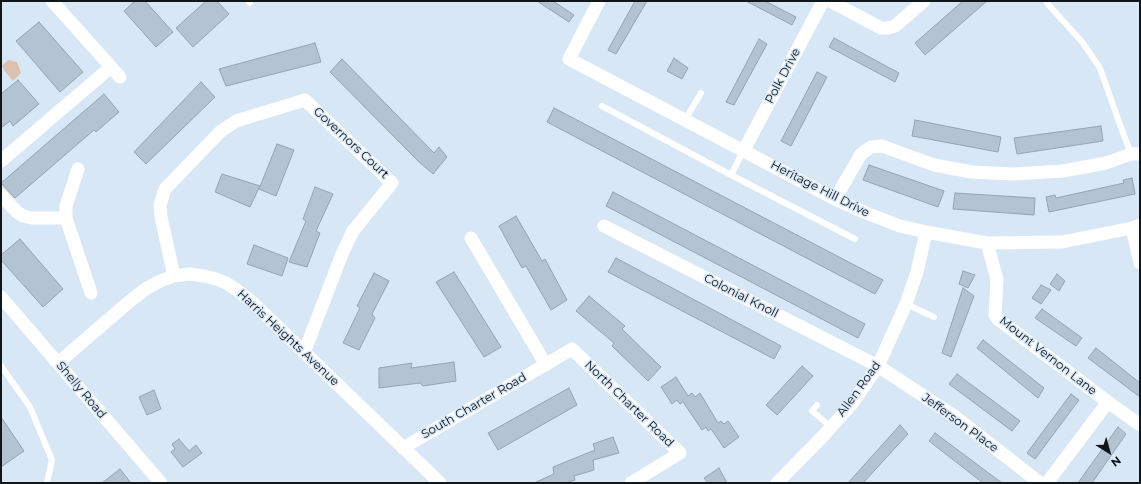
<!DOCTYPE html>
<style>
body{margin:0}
#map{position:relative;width:1141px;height:484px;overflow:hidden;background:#d8e7f5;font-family:Montserrat,sans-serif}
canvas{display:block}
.frame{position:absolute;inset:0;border:2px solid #11161b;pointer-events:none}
.north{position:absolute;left:1089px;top:432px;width:40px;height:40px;-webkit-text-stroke:3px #d8e7f5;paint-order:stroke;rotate:143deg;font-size:11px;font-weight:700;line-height:16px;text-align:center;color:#11161b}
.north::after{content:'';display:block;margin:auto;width:14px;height:18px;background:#11161b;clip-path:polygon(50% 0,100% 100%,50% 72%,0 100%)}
</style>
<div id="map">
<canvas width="1141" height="484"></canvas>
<div class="frame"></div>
<div class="north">N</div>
</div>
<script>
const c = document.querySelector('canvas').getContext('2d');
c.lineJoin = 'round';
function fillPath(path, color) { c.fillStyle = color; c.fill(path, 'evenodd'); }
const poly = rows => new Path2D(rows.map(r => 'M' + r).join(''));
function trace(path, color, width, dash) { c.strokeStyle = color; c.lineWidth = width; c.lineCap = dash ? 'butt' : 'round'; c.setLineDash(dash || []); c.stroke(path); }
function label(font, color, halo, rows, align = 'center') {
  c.font = font + ' Montserrat,sans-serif'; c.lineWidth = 3; c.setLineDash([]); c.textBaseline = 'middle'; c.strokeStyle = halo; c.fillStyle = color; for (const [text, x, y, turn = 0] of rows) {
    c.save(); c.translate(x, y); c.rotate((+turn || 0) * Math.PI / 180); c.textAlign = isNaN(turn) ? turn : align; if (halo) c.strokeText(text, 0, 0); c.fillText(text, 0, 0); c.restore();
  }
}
const green = poly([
 [8,60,17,62,21,73,13,81,4,70,2,66]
]);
const building = poly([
 [135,1,145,1,173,32,156,47,124,11,135,1],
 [206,1,217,1,229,14,193,47,176,28,206,1],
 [537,1,553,1,574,15,569,22,537,1],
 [635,1,647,1,616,54,608,50,635,1],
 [746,1,765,1,796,17,792,25,746,1],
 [963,1,987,1,925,55,915,43,963,1],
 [39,22,83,72,60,92,16,41,39,22],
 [834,38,899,73,895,82,829,47,834,38],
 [759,39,767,44,734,105,726,102,759,39],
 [315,43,321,62,226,86,219,69,315,43],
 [674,58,688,68,682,79,667,71,674,58],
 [342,59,434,153,439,147,447,157,433,174,418,161,330,72,342,59],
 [817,72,827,77,791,146,781,141,817,72],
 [18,80,39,104,13,126,10,121,1,128,1,94,18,80],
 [201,82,215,97,146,164,134,152,201,82],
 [104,94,119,112,96,132,94,130,15,198,1,183,104,94],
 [554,108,883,280,875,294,547,122,554,108],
 [915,120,1001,137,998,152,912,136,915,120],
 [1101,126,1103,141,1017,154,1014,138,1101,126],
 [277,144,294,150,276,196,259,189,277,144],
 [869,165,944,191,938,207,863,180,869,165],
 [222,174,260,186,250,207,215,192,222,174],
 [1132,178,1135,194,1049,212,1046,197,1055,195,1056,198,1124,183,1123,180,1132,178],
 [315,187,333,194,316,231,320,233,307,267,289,262,306,221,303,219,315,187],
 [613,192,865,324,858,338,606,206,613,192],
 [955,193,1035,198,1034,215,953,209,955,193],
 [516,216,542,261,545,259,567,300,551,310,526,266,522,268,499,226,516,216],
 [20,239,63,289,43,307,1,260,1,255,20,239],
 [254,245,288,258,282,276,247,264,254,245],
 [616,258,781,346,774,359,608,272,616,258],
 [963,271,975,275,968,288,959,284,963,271],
 [454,272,501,347,484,357,436,282,454,272],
 [374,273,389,281,372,314,375,318,359,350,343,343,360,308,357,306,374,273],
 [1057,274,1065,281,1059,291,1050,284,1057,274],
 [1041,285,1051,290,1041,304,1032,298,1041,285],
 [963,288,974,296,951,357,942,353,963,288],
 [589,296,625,326,622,329,661,367,648,381,612,346,614,343,576,311,589,296],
 [1042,309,1082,338,1076,346,1035,318,1042,309],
 [983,340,1044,388,1038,398,977,348,983,340],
 [1096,348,1140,383,1140,397,1088,358,1096,348],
 [454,362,456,381,423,386,420,383,379,388,379,368,412,363,411,368,454,362],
 [802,366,813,376,777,415,766,405,802,366],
 [957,374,1020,421,1012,431,949,384,957,374],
 [676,377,688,396,692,393,695,397,700,393,718,423,721,421,724,424,728,421,739,437,724,448,711,429,708,431,706,427,702,430,683,402,680,404,677,400,672,404,661,387,676,377],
 [569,388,577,405,498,450,488,433,569,388],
 [154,390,161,409,147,415,139,397,154,390],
 [1071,394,1079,400,1035,459,1027,453,1071,394],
 [1,417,24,451,1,467,1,417],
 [900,425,908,434,863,483,848,483,900,425],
 [1118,427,1126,434,1092,483,1078,483,1118,427],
 [935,433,1002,483,983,483,929,441,935,433],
 [613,437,619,453,593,460,594,470,574,476,575,480,565,483,534,483,554,474,553,467,595,450,593,444,613,437],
 [179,439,189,451,196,445,202,453,183,467,171,452,175,449,172,444,179,439],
 [719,468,727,483,708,483,704,478,719,468],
 [120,469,131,483,102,483,120,469]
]);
const lane = poly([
 [248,1,250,3],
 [1047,3,1083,43,1100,68,1119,122,1131,154],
 [602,106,731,175,855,239],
 [685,120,701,93],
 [731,175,744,150],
 [906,304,934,317],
 [1,366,30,407,52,460,47,483],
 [817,405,812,411,831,427]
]);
const street = poly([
 [52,1,120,77],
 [599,1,569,59,835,199,866,213,900,226,926,232,987,243,1062,242,1132,228,1140,225],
 [830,1,881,28,888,28,895,26,924,1],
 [744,150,823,1],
 [1,161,111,67],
 [78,169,66,206,66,218,91,293],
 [1,195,17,212,23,216,32,218,66,218],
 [835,199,861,154,871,147,882,146,934,165,972,172,1013,174,1063,171,1106,163,1131,154,1140,154],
 [604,226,878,366,954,416,1040,483],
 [1132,228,1140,263],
 [471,238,546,365],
 [987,243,997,279,995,315,998,319,1108,402,1140,425],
 [174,276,161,217,160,205,165,189,220,132,236,121,305,100,392,183,353,231,342,254,304,353],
 [1,297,161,483],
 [58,363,130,301,147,288,160,281,174,276,190,274,204,276,216,279,226,283,237,290,252,302,440,483],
 [403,448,572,349,680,453,631,483],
 [777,483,825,434,851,405,878,366,906,304,917,272,926,232],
 [1047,483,1108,402]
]);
const streetNames = [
 ["Polk Drive",783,76,-62],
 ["Governors Court",351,143,43],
 ["Heritage Hill Drive",820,189,27],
 ["Colonial Knoll",741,296,27],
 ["Harris Heights Avenue",288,338,43],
 ["Mount Vernon Lane",1048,356,38],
 ["Allen Road",859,389,-54],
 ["Shelly Road",81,390,50],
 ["North Charter Road",629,404,44],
 ["South Charter Road",474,406,-30],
 ["Jefferson Place",960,423,36]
];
fillPath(green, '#dcc1b1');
fillPath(building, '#b4c3d1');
trace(building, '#95a3b0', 1);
trace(lane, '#fff', 6);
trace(street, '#fff', 13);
label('12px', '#11161b', '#d8e7f5', streetNames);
</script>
